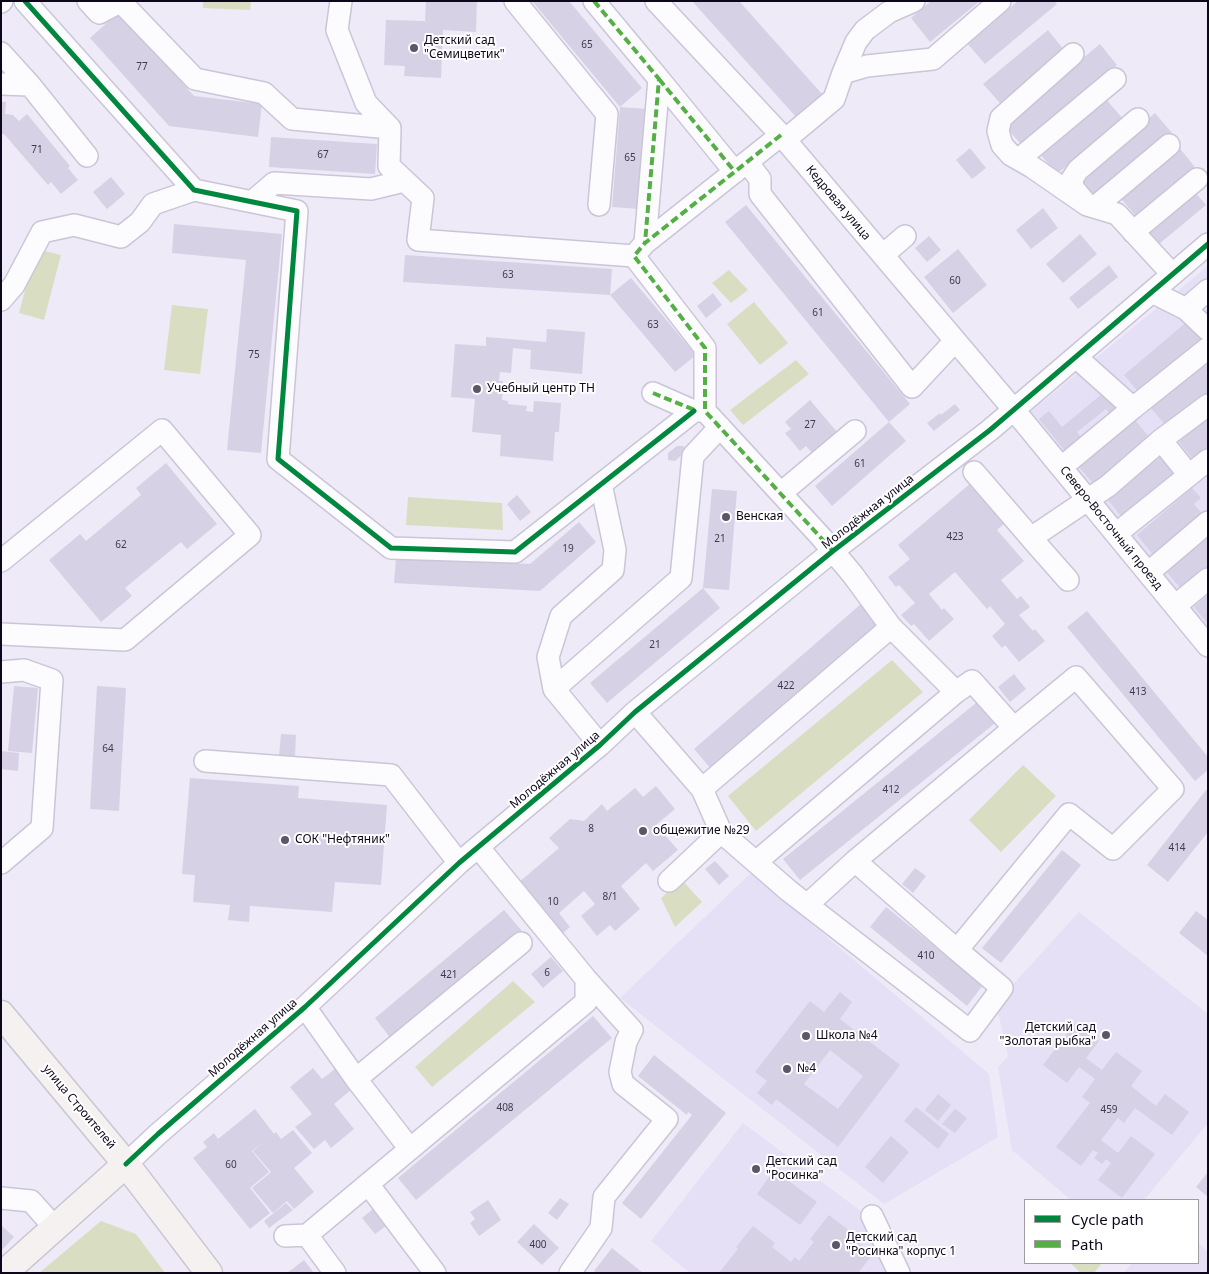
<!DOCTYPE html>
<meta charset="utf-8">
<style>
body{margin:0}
#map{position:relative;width:1209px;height:1274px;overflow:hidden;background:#eeeaf8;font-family:"Noto Sans",sans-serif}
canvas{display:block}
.frame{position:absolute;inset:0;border:2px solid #0e071c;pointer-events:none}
.legend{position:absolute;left:1024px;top:1199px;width:175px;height:65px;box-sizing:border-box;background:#fff;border:1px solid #9f9ca4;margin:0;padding:6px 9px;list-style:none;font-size:15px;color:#0e071c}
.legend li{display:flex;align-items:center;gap:10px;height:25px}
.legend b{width:25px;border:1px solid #9f9ca4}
</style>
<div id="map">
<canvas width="1209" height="1274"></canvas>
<div class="frame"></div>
<ul class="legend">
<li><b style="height:6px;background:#00873e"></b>Cycle path</li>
<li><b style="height:6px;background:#54b045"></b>Path</li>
</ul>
</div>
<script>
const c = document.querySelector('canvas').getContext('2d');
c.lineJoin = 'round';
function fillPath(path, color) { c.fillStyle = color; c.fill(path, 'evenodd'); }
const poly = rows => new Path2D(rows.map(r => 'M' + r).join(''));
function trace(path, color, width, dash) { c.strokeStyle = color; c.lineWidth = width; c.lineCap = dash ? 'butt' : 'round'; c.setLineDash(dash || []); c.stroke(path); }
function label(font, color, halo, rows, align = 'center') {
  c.font = font + ' "Noto Sans",sans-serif'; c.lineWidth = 4; c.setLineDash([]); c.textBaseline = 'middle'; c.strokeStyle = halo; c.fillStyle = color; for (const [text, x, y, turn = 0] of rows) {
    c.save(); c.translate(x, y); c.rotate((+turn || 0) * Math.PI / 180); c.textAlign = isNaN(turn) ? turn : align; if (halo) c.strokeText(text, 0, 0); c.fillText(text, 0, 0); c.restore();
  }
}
const built = poly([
 [1208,266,1208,633,1029,413],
 [751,873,989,1074,998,1137,884,1204,620,998],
 [1079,912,1208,1014,1208,1123,1144,1200,1071,1200,1012,1150,998,1067,1008,1056,996,1003],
 [743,1123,866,1215,894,1273,690,1273,651,1241],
 [1198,1243,1208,1252,1208,1273,1124,1273,1132,1263,1198,1263]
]);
const green = poly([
 [203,1,251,1,250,10,203,8],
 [36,249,61,255,44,320,19,313],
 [729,270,748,290,731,303,712,283],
 [754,302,788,343,760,365,727,324],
 [172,305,208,309,200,374,164,370],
 [796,360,809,374,743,425,730,410],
 [408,497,502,503,503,530,406,525],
 [892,660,923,692,756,831,728,796],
 [1023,765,1056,796,1001,852,969,820],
 [682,880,702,902,675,927,661,898],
 [513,981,535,1002,432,1087,415,1067],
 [101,1221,136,1234,165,1273,39,1273],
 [1070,1263,1102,1263,1094,1273,1081,1273]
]);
const building = poly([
 [426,1,477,1,476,32,443,30,441,78,404,76,405,66,384,65,386,20,425,21],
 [532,1,569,1,642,88,620,107,648,109,639,209,612,207,620,107],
 [692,1,739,1,822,94,796,117],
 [931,1,980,1,930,42,911,18],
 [1018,1,1054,1,1057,4,985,64,967,43],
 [119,12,194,96,262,104,258,137,169,126,90,38],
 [1048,30,1064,50,1000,103,983,84],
 [1100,44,1117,65,1021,144,1003,124],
 [1105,98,1123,119,1057,174,1039,153],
 [1,102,6,102,5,114,13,115,19,121,27,114,70,166,68,168,78,180,61,194,51,182,48,185,4,134,1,134],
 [1155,113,1172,133,1094,198,1077,178],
 [271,137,377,144,375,174,269,167],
 [1178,146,1198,171,1139,220,1118,195],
 [970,148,986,168,972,179,956,160],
 [111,177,125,194,107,209,93,192],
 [1194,191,1206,205,1159,244,1147,230],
 [746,205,910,404,889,422,725,222],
 [1043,208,1058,228,1031,249,1016,230],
 [174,224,282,234,261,453,227,450,246,260,172,253],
 [1080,234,1097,254,1063,283,1046,264],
 [929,236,941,250,927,262,915,248],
 [958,249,987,285,953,313,924,277],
 [405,255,612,269,610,295,631,278,696,355,675,372,610,295,403,282],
 [1109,265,1118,277,1078,309,1069,298],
 [713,293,722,305,706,318,697,306],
 [1189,320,1207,341,1142,396,1124,375],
 [547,329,585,332,582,374,530,369,531,350,513,348,511,373,500,372,499,381,503,381,502,400,508,401,508,404,527,406,526,411,533,412,534,401,561,403,559,432,555,432,553,461,500,456,501,435,472,432,475,399,451,397,455,344,486,346,486,337,546,342],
 [1208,361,1208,397,1169,429,1151,408],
 [1108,389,1124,408,1112,417,1106,409,1077,432,1085,442,1069,456,1039,419,1049,411,1062,427],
 [810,400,837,432,812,453,806,446,800,451,785,433,791,429,785,422],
 [955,404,960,410,934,431,927,423,940,413,941,415],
 [1208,418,1208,453,1196,463,1179,442],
 [1135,420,1153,442,1097,488,1079,467],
 [889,422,906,441,832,506,815,486],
 [677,446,684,446,684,453,675,461,668,460,668,453],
 [1163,454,1181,475,1125,521,1108,500],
 [166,463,217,524,187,549,181,542,125,588,132,596,101,622,49,560,80,534,86,541,141,495,136,488],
 [971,483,1005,523,997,530,1024,561,1001,580,1017,599,1021,596,1030,607,1019,615,1033,631,1035,629,1045,641,1019,662,1005,645,1002,648,992,636,1005,624,990,606,987,609,955,572,929,594,942,610,944,608,954,619,929,641,914,624,911,626,901,615,915,603,899,585,896,587,888,577,910,559,898,545],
 [1192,488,1201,498,1194,504,1203,515,1154,556,1137,535],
 [712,489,737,491,729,590,703,588,720,608,607,703,590,683,703,588],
 [517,495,531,512,520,521,507,504],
 [579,522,596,542,540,591,394,583,396,557,530,564],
 [1208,536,1208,569,1182,590,1165,570],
 [1208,595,1208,624,1194,607],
 [861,604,879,624,711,769,694,749],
 [1087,611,1208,757,1208,770,1195,781,1067,627],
 [1014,674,1026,689,1010,702,998,687],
 [14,686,38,688,32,753,8,751],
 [97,686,126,688,119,811,90,809],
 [981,699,999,720,800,880,783,859],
 [281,734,296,735,295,757,279,756],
 [1,751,19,753,18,771,1,769],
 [190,778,299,786,298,798,387,805,381,885,335,882,332,912,250,906,249,922,228,920,230,905,193,902,195,875,182,874],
 [656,786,675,809,656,825,678,850,653,871,646,863,621,886,640,909,615,931,610,925,597,936,581,916,595,904,584,891,559,913,570,927,562,934,518,883,559,848,549,838,570,819,584,821,602,804,607,811,635,788,643,797],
 [1206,790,1208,791,1208,832,1168,882,1147,865],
 [1062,850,1081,865,1001,963,982,948],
 [715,861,729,876,719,885,705,869],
 [915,868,926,876,913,893,902,884],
 [886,907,983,985,967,1006,870,927],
 [504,910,522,931,392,1040,375,1018],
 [1196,911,1208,920,1208,956,1179,933],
 [551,957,563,971,543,988,531,974],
 [840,992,852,1002,840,1019,900,1065,838,1147,776,1099,772,1105,757,1093,767,1081,755,1072,810,1001,824,1012],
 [830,1050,863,1076,838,1109,804,1084],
 [593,1016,612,1038,416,1200,398,1178],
 [1075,1023,1099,1041,1086,1058,1102,1070,1116,1052,1142,1071,1131,1086,1156,1106,1165,1094,1189,1112,1172,1135,1135,1108,1124,1123,1118,1118,1101,1140,1118,1153,1131,1136,1155,1154,1122,1198,1098,1180,1111,1163,1106,1159,1102,1164,1094,1158,1098,1153,1093,1150,1081,1166,1056,1147,1090,1103,1082,1097,1095,1079,1079,1067,1067,1083,1043,1065],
 [654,1055,726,1113,641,1219,622,1203,692,1115,688,1112,687,1115,638,1076],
 [313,1068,322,1079,335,1069,352,1089,334,1104,354,1129,331,1148,325,1140,314,1149,295,1127,312,1114,290,1087],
 [938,1094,951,1105,938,1121,925,1110],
 [916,1107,949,1134,938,1149,904,1121],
 [255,1109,274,1134,276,1132,281,1139,293,1130,312,1153,294,1168,314,1192,294,1209,287,1201,273,1213,252,1188,271,1172,253,1151,263,1142,252,1151,269,1172,250,1188,270,1213,250,1229,193,1158,207,1147,203,1142,214,1133,218,1139],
 [955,1109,967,1118,955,1133,942,1124],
 [891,1136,909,1152,883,1183,865,1167],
 [774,1170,817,1202,800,1225,757,1194],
 [1208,1172,1208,1197,1196,1187],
 [560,1198,569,1204,557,1220,548,1213],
 [488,1200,501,1220,479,1236,470,1223,475,1219,470,1212],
 [286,1203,293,1210,269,1228,264,1221],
 [373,1209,386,1226,375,1234,362,1218],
 [829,1215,851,1232,848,1235,873,1254,858,1273,719,1273,738,1249,736,1247,753,1226,775,1243,772,1247,791,1262,795,1257,799,1261,814,1242,810,1239],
 [534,1224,559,1248,542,1265,517,1242],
 [1,1225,14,1237,1,1251],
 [612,1248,643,1273,596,1273,594,1271],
 [304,1260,314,1273,287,1273]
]);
const minor = poly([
 [25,1,194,190,297,211,278,459,391,548,515,552,694,411],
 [88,1,99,13,122,1],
 [341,1,337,30,366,103,390,128],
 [515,1,607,114,599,205],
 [594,1,659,79,645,243],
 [656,1,781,135,1014,410,1208,646],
 [1,2,2,1],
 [121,2,195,79,264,93,292,119,390,128,389,166,423,198,418,240,634,256],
 [1,53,30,85],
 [1073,54,1001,118,998,131,1002,145,1011,155,1032,167,1087,205,1117,214,1172,274],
 [843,73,867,66,933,59,1000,1],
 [659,79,735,172],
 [1,84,30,85,87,156],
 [781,135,645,243,634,256,705,348,705,411,822,538,853,575,891,627],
 [785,140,834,99,843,73,856,42,865,30,889,12,914,1],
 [1019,159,1115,79],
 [747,162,760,179,760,194,912,387,955,341],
 [1084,201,1073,188,1072,179,1078,170,1138,119],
 [252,202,274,183,371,189,404,181],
 [1095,207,1169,145],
 [1133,232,1197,179],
 [883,255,905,236],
 [1152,292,1186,309,1208,330],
 [1,300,14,285,42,232,74,225,121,237,140,222,153,204,194,190],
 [1186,309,1208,290],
 [1076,357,1133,408,1208,348],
 [653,393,694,411,705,411],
 [1161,440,1189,475],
 [1069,461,1133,408],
 [974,472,1031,538],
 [781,493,855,431],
 [1116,534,1208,460],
 [1,561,162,430,250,535,125,640,1,634],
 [1148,573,1208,522],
 [1068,580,1031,538,1108,486,1161,440,1208,405],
 [1175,606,1208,579],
 [1,672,24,670,52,680,42,828,1,863],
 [554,689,548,657,561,616,613,570,615,550,601,484],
 [635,712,702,789,721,832,789,891,970,1031,1002,988,957,950],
 [600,745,554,689,681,578,693,456,720,427],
 [205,761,391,775,459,863],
 [702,789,891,627,956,692,756,862],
 [855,861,1014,728],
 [669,881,721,832],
 [807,905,855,861,957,950,1069,814,1113,849,1173,789,1076,677,1014,728,972,681,956,692],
 [305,1007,356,1079,410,1149],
 [356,1079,521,943],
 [126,1164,158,1134,305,1007,459,863,600,745,635,712,833,551,990,430,1208,244],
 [368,1184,435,1273],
 [1,1198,31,1201,55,1228],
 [872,1216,899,1273],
 [285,1236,307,1235],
 [335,1273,307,1235,586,1002,586,979,479,848],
 [570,1273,601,1228,604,1197,667,1119,623,1084,620,1072,626,1042,632,1030,586,979]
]);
const major = poly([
 [1,1014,126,1164,209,1273],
 [4,1273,126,1164]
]);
const quiet = poly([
 [594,1,659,79,645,243],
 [659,79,735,172],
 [781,135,645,243,634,256,705,348,705,411,833,551],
 [653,393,697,411]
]);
const cycleway = poly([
 [25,1,194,190,297,211,278,459,391,548,515,552,694,411],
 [126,1164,158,1134,305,1007,459,863,600,745,635,712,833,551,990,430,1208,244]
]);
const markers = [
 [414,48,5,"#5c5669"],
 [477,389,5,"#5c5669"],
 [726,517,5,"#5c5669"],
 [643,831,5,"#5c5669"],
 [285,840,5,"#5c5669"],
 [1106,1035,5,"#5c5669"],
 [806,1036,5,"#5c5669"],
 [787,1069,5,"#5c5669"],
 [756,1169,5,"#5c5669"],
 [836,1245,5,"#5c5669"]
];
const numberNames = [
 ["65",587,45],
 ["77",142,67],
 ["71",37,150],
 ["67",323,155],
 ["65",630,158],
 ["63",508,275],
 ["60",955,281],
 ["61",818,313],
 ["63",653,325],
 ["75",254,355],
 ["27",810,425],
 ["61",860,464],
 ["423",955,537],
 ["21",720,539],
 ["62",121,545],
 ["19",568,549],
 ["21",655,645],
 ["422",786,686],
 ["413",1138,692],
 ["64",108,749],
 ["412",891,790],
 ["8",591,829],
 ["414",1177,848],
 ["8/1",610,897],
 ["10",553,902],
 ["410",926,956],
 ["6",547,973],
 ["421",449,975],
 ["408",505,1108],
 ["459",1109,1110],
 ["60",231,1165],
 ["400",538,1245]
];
const poiNames = [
 ["Детский сад",424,41],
 ["\"Семицветик\"",424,55],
 ["Учебный центр ТН",487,389],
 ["Венская",736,517],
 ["общежитие №29",653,831],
 ["СОК \"Нефтяник\"",295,840],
 ["Детский сад",1096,1028,"right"],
 ["\"Золотая рыбка\"",1096,1042,"right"],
 ["Школа №4",816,1036],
 ["№4",797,1069],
 ["Детский сад",766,1162],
 ["\"Росинка\"",766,1176],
 ["Детский сад",846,1238],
 ["\"Росинка\" корпус 1",846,1252]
];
const streetNames = [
 ["Кедровая улица",838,203,50],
 ["Молодёжная улица",868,512,-38],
 ["Северо-Восточный проезд",1111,528,51],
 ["Молодёжная улица",555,770,-40],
 ["Молодёжная улица",253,1038,-41],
 ["улица Строителей",79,1107,50]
];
fillPath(built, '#e5e0f6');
fillPath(green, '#d9dec2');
fillPath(building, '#d7d1e5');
trace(minor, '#cbc5d8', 24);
trace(major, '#c8c6cf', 29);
trace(minor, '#fcfcfe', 21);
trace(major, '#f5f1f1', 26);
trace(quiet, '#54b045', 4, [8, 4]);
trace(cycleway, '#00873e', 5);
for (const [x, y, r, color] of markers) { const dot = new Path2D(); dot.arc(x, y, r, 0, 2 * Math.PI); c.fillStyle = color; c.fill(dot); trace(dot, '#fff', 2); }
label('10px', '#403a4e', null, numberNames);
label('12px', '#0e071c', '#fff', poiNames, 'left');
label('12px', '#0e071c', '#fff', streetNames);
</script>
